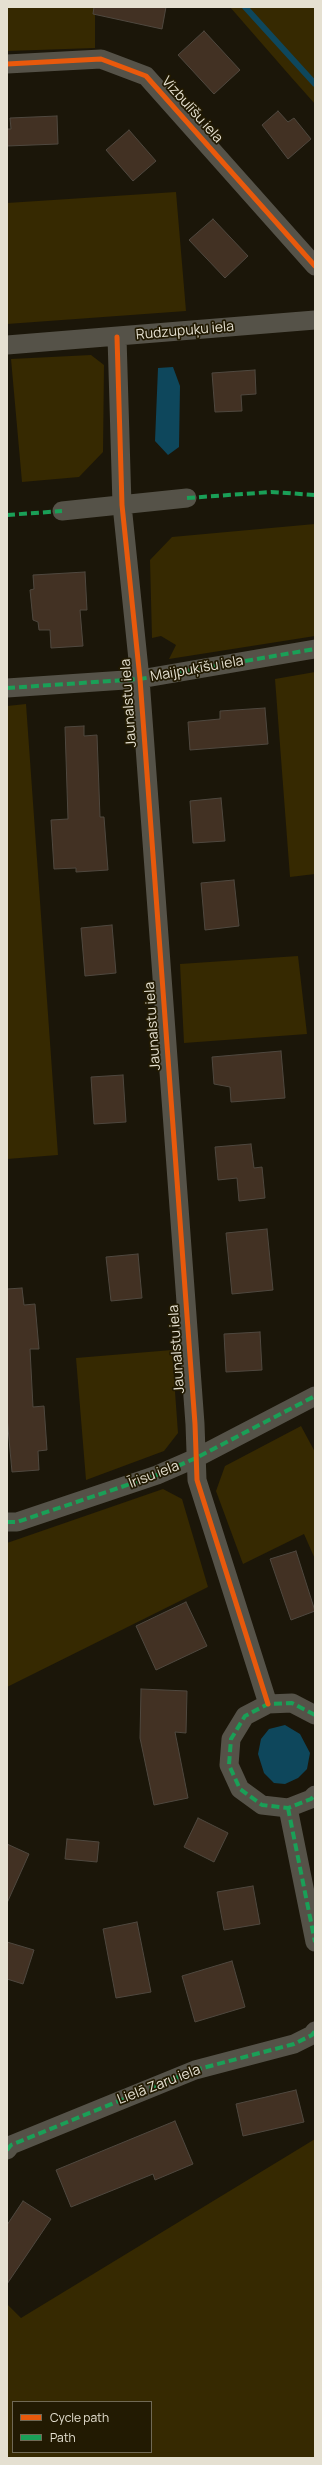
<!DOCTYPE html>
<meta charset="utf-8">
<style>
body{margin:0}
#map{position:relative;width:322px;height:2465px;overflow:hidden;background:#1b1609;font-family:Manrope,sans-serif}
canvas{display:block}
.frame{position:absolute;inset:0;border:8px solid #e5e0d1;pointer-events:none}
.legend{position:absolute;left:12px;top:2401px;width:140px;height:52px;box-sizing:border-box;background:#221a02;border:1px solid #706955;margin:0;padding:5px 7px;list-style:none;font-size:12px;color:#e5e0d1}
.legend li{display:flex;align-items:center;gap:8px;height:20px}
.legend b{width:20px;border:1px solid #706955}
</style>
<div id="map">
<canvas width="322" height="2465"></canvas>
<div class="frame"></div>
<ul class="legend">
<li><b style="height:5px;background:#e8590c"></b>Cycle path</li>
<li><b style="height:5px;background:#1a9f57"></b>Path</li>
</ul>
</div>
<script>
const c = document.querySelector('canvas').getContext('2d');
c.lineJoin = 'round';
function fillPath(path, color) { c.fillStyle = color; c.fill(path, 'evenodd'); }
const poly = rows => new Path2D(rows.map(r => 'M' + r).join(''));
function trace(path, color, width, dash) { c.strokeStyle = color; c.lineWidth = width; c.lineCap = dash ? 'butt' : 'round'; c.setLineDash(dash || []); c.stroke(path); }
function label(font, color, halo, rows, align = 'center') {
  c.font = font + ' Manrope,sans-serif'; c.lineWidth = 3.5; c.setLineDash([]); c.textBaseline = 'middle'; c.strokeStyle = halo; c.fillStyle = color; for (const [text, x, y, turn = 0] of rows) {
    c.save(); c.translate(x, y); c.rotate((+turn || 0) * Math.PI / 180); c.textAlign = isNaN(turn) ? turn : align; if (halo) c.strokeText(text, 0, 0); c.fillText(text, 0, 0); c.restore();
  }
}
const green = poly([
 [7,7,95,7,95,48,8,51],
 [230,7,315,7,315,104,291,77],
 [176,192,186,311,7,324,7,203],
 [91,355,104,365,103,452,79,477,22,482,11,359],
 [315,524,315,636,169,659,176,645,161,636,152,638,150,560,172,537],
 [315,672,315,874,290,877,275,679],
 [26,704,58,1155,7,1159,7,706],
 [298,956,307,1034,184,1043,180,964],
 [172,1350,178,1433,164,1451,86,1480,76,1358],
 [301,1426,315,1452,315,1559,304,1534,243,1564,216,1491,225,1466],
 [163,1489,182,1499,208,1587,7,1687,7,1543],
 [315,2139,315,2458,7,2458,7,2304,21,2318],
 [13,2402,151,2402,151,2452,13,2452]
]);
const water = poly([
 [173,367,180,386,179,447,168,455,155,441,158,368],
 [285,1725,300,1734,310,1753,307,1769,298,1778,285,1784,274,1783,264,1773,258,1754,261,1739,269,1729]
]);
const stream = poly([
 [245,7,315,84]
]);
const building = poly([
 [94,7,166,7,162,29,93,14,94,7],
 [204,31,240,70,214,94,178,55,204,31],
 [278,111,288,122,294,118,311,139,288,159,262,125,278,111],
 [57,116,58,144,7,146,7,129,11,129,10,118,57,116],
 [129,130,156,161,133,181,106,150,129,130],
 [213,219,248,256,225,278,189,240,213,219],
 [255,370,256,394,241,395,242,411,215,412,212,373,255,370],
 [85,572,87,610,80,610,83,646,51,648,50,630,39,630,38,622,33,620,30,590,34,589,33,575,85,572],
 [265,708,268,744,190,750,188,722,220,719,220,711,265,708],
 [84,726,84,736,97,735,100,817,104,817,108,870,76,872,76,868,54,869,51,820,68,819,65,727,84,726],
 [221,798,225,841,193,843,190,801,221,798],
 [234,880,239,926,205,930,201,883,234,880],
 [112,925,116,973,85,976,81,928,112,925],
 [281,1051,285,1098,231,1102,230,1087,214,1084,212,1057,281,1051],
 [123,1075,126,1122,94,1124,91,1077,123,1075],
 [251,1144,254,1168,262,1167,265,1198,239,1201,237,1178,218,1180,215,1147,251,1144],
 [267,1229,273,1290,232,1294,226,1233,267,1229],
 [138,1254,142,1298,111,1301,106,1257,138,1254],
 [22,1288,24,1305,35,1304,39,1349,30,1349,33,1407,44,1406,47,1450,38,1451,39,1470,12,1472,7,1417,7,1289,22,1288],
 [260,1332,262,1370,226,1372,224,1334,260,1332],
 [296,1551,315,1611,291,1620,270,1559,296,1551],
 [186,1602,207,1646,156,1670,136,1626,186,1602],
 [141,1689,187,1691,186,1733,175,1732,188,1798,154,1805,140,1738,141,1689],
 [198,1818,228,1833,214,1862,184,1847,198,1818],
 [67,1839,99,1842,97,1862,65,1859,67,1839],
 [7,1844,29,1854,7,1903,7,1844],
 [253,1886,260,1924,224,1930,217,1892,253,1886],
 [137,1922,151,1992,116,1998,103,1929,137,1922],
 [7,1942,34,1950,23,1984,7,1979,7,1942],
 [232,1961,245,2007,195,2022,182,1976,232,1961],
 [296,2090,304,2122,243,2136,236,2104,296,2090],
 [175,2121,193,2164,155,2180,153,2174,71,2207,56,2170,175,2121],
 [23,2201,51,2219,7,2284,7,2225,23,2201]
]);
const minor = poly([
 [7,64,101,59,146,76,315,266],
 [117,337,122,505,140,679,195,1424,197,1480,268,1704],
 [7,345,315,320],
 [62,511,187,498],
 [7,688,140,679,315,649],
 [7,1522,17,1522,157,1475,196,1458,315,1396],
 [315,1715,292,1703,268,1704,245,1716,231,1739,229,1765,240,1789,262,1805,288,1808,311,1799,315,1795],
 [288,1808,315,1942],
 [7,2150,11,2145,195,2070,294,2044,312,2035,315,2031]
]);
const quiet = poly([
 [187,498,271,492,315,495],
 [7,515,62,511],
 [7,688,140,679,315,649],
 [7,1522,17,1522,157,1475,196,1458,315,1396],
 [315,1715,292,1703,268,1704,245,1716,231,1739,229,1765,240,1789,262,1805,288,1808,311,1799,315,1795],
 [288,1808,315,1942],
 [7,2150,11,2145,195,2070,294,2044,312,2035,315,2031]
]);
const cycleway = poly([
 [7,64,101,59,146,76,315,266],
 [117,337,122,505,140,679,195,1424,197,1480,268,1704]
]);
const streetNames = [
 ["Vizbulīšu iela",192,110,48],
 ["Rudzupuķu iela",185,331,-5],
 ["Maijpuķīšu iela",197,669,-10],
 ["Jaunalstu iela",129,703,-94],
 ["Jaunalstu iela",153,1026,-94],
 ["Jaunalstu iela",177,1349,-94],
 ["Īrisu iela",154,1475,-21],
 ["Lielā Zaru iela",159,2085,-21]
];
fillPath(green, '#362901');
fillPath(water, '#0e475c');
trace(stream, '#0e475c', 6);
fillPath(building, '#423123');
trace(building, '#4f483f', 1);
trace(minor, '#555248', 19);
trace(quiet, '#1a9f57', 4, [8, 4]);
trace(cycleway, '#e8590c', 5);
label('14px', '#e5e0d1', '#221a02', streetNames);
</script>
